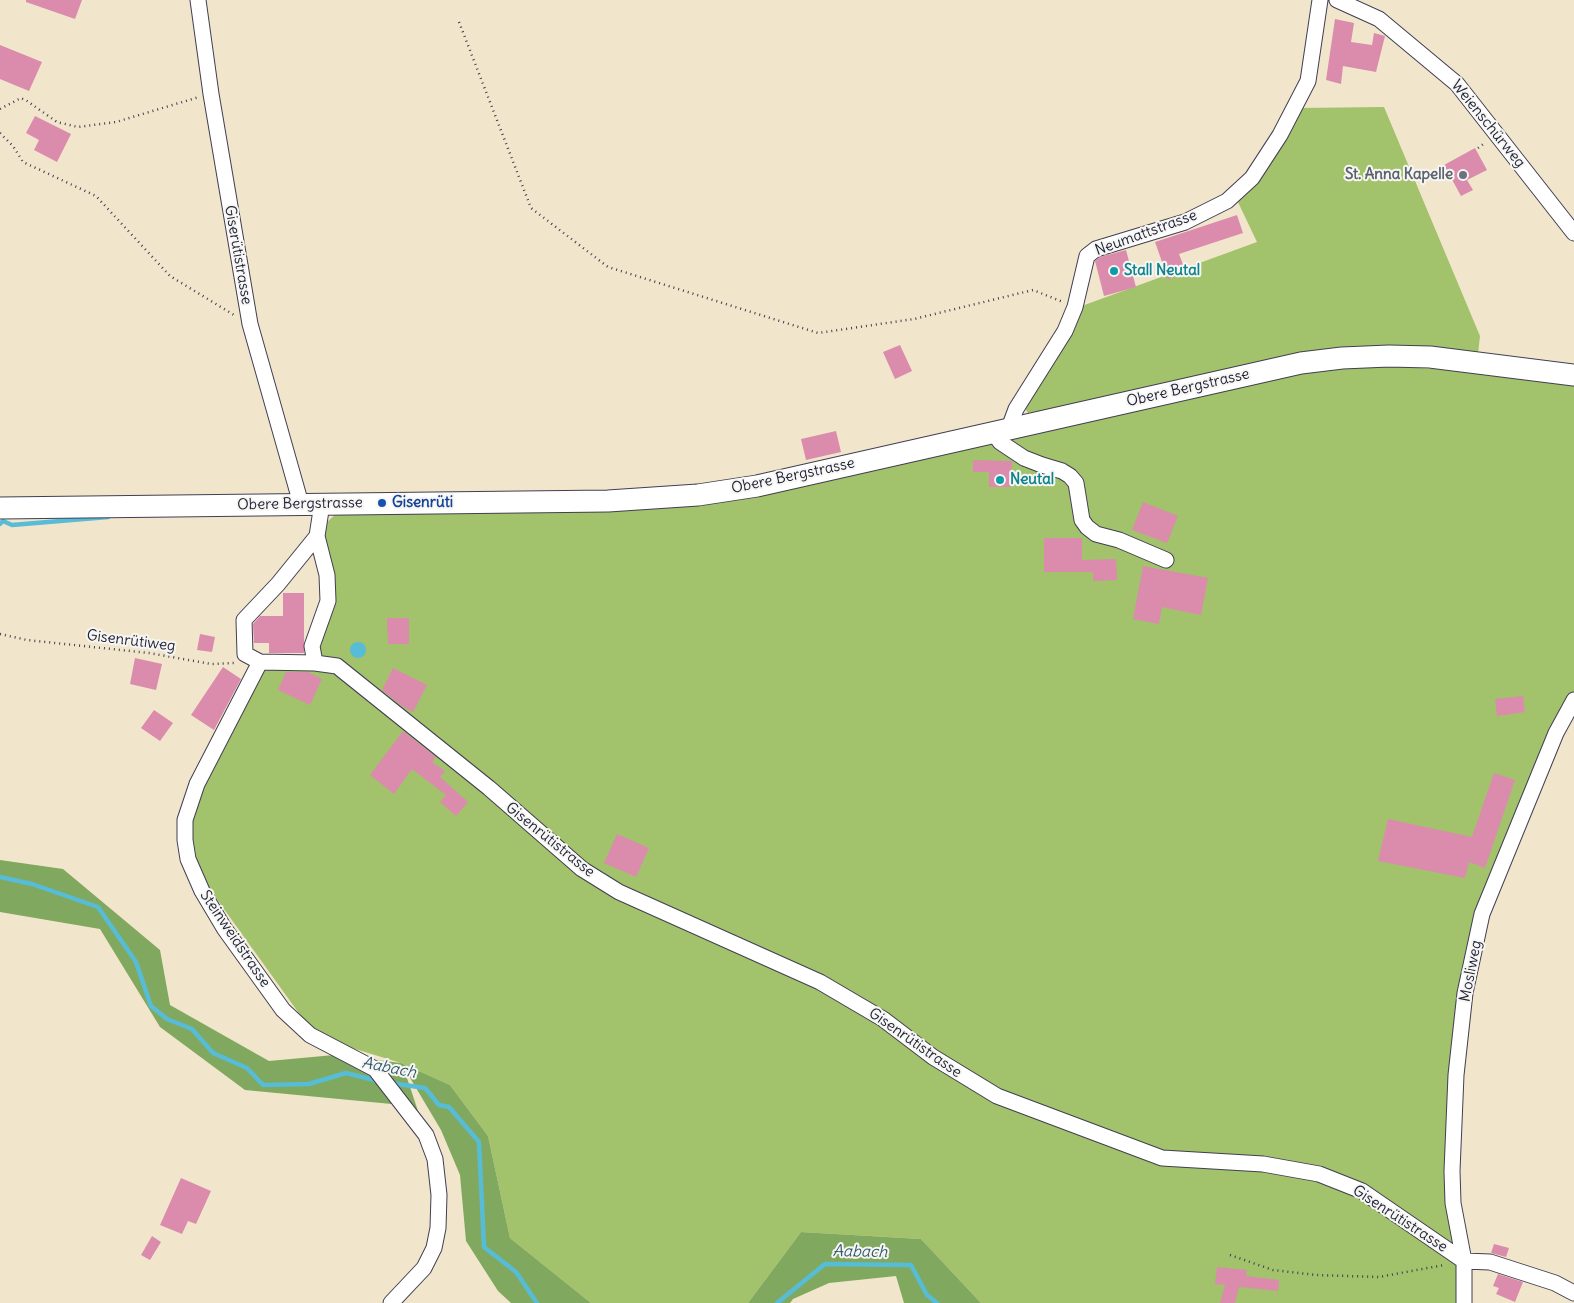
<!DOCTYPE html>
<meta charset="utf-8">
<style>
body{margin:0}
canvas{display:block;background:#f1e5cc}
</style>
<canvas width="1574" height="1303"></canvas>
<script>
const c = document.querySelector('canvas').getContext('2d');
c.lineJoin = 'round';
function fillPath(path, color) { c.fillStyle = color; c.fill(path, 'evenodd'); }
const poly = rows => new Path2D(rows.map(r => 'M' + r).join(''));
function trace(path, color, width, dash) { c.strokeStyle = color; c.lineWidth = width; c.lineCap = dash ? 'butt' : 'round'; c.setLineDash(dash || []); c.stroke(path); }
function label(font, color, halo, rows, align = 'center') {
  c.font = font + ' Delius,sans-serif'; c.lineWidth = 4; c.setLineDash([]); c.textBaseline = 'middle'; c.strokeStyle = halo; c.fillStyle = color; for (const [text, x, y, turn = 0] of rows) {
    c.save(); c.translate(x, y); c.rotate((+turn || 0) * Math.PI / 180); c.textAlign = isNaN(turn) ? turn : align; if (halo) c.strokeText(text, 0, 0); c.fillText(text, 0, 0); c.restore();
  }
}
const green = poly([
 [1384,107,1480,336,1478,354,1408,347,1028,413,1024,407,1079,307,1257,242,1237,200,1268,168,1298,108],
 [1349,364,1574,377,1574,700,1482,914,1465,993,1452,1171,1464,1303,981,1303,921,1239,801,1232,748,1303,591,1303,510,1238,488,1136,450,1085,401,1063,316,1037,188,859,185,820,260,662,315,662,327,575,317,536,326,523,338,512,757,486]
]);
const forest = poly([
 [0,860,63,869,160,950,170,1005,269,1061,334,1055,401,1063,450,1085,488,1136,510,1238,591,1303,511,1303,498,1291,466,1241,460,1175,441,1130,403,1066,426,1135,402,1105,245,1090,160,1027,100,929,0,912],
 [801,1232,921,1239,981,1303,904,1303,896,1276,829,1283,793,1299,790,1303,748,1303]
]);
const water = poly([
 '350 650a8 8 0 1 1 16 0a8 8 0 1 1-16 0Z'
]);
const stream = poly([
 [0,524,3,521,12,525,108,517],
 [0,877,32,884,98,907,136,962,151,1006,167,1019,192,1029,213,1053,247,1068,263,1085,309,1084,346,1073,378,1081],
 [391,1083,425,1088,439,1105,449,1107,479,1142,484,1247,516,1272,537,1303],
 [777,1303,825,1264,911,1265,927,1295,937,1303]
]);
const building = poly([
 [26,0,82,0,75,19,26,2],
 [1335,19,1354,23,1351,42,1372,45,1374,33,1385,36,1376,72,1343,66,1341,84,1326,80],
 [0,45,42,62,29,91,0,79],
 [35,116,71,134,57,162,34,150,39,140,26,133],
 [1475,148,1487,170,1467,180,1473,190,1461,196,1444,165],
 [1237,215,1243,233,1179,254,1186,272,1168,279,1155,242],
 [1126,250,1136,287,1104,296,1095,261,1100,257],
 [900,345,912,371,895,379,883,352],
 [836,431,841,452,806,460,801,439],
 [973,460,1012,461,1011,487,989,487,989,472,973,472],
 [1143,502,1178,516,1167,543,1132,530],
 [1044,538,1082,538,1082,560,1116,559,1117,580,1093,581,1093,572,1044,572],
 [1143,566,1208,578,1201,615,1162,607,1159,624,1133,619],
 [283,593,304,593,304,653,269,653,269,643,254,643,253,624,260,616,283,616],
 [387,618,409,618,409,644,388,644],
 [200,634,215,637,212,652,197,650],
 [135,658,162,664,156,690,130,684],
 [223,667,241,679,214,730,191,715],
 [393,668,427,685,413,712,403,707,382,690],
 [286,672,308,672,322,679,310,705,278,690],
 [1523,696,1525,712,1497,716,1495,699],
 [154,710,173,723,160,741,141,728],
 [403,731,436,757,432,762,445,771,440,777,468,802,456,816,440,802,446,795,412,769,394,794,370,775],
 [1494,773,1515,780,1485,868,1469,862,1465,878,1378,861,1388,819,1472,837],
 [617,834,649,848,636,877,604,863],
 [181,1178,211,1191,196,1224,188,1221,182,1234,160,1225],
 [152,1236,161,1242,150,1260,141,1255],
 [1494,1244,1509,1248,1506,1257,1491,1253],
 [1217,1267,1247,1270,1246,1276,1279,1280,1278,1291,1239,1287,1235,1303,1220,1303,1225,1285,1215,1284],
 [1498,1274,1523,1282,1515,1302,1496,1294,1499,1288,1493,1286]
]);
const path = poly([
 [459,22,531,208,608,267,818,333,914,319,1033,290,1063,302],
 [0,109,21,98,27,101,57,122,78,127,116,122,199,97],
 [0,133,13,146,23,162,96,196,170,276,234,315],
 [1478,148,1486,142],
 [0,634,27,640,149,653,211,664,234,663],
 [1230,1255,1273,1270,1316,1275,1379,1277,1444,1265]
]);
const minor = poly([
 [198,0,211,94,250,324,301,504],
 [1337,0,1379,19,1457,84,1574,233],
 [1009,428,1016,409,1065,331,1075,307,1087,256,1096,249,1185,222,1227,201,1252,178,1280,135,1308,81,1320,0],
 [993,432,1000,442,1024,458,1042,465,1062,471,1070,476,1076,483,1082,520,1087,527,1096,534,1119,540,1166,560],
 [260,662,245,654,244,620,278,584,317,536],
 [315,663,312,646,328,601,327,575,317,536,322,504],
 [391,1303,424,1268,434,1248,438,1228,439,1195,435,1159,426,1135,375,1069,310,1035,283,1010,224,928,202,891,188,859,185,840,185,820,197,784,260,662,315,663,337,666,489,788,582,869,619,892,820,982,883,1019,933,1057,997,1096,1162,1158,1263,1164,1319,1174,1362,1191,1464,1261,1490,1262,1555,1283,1574,1293],
 [1464,1303,1464,1261,1453,1203,1452,1171,1456,1075,1465,993,1482,914,1556,733,1574,700]
]);
const secondary = poly([
 [0,508,608,501,698,495,757,486,1301,363,1342,358,1389,356,1430,357,1574,375]
]);
const markers = [
 [1463,175,5,"#6b7280"],
 [1114,271,5,"#0f9aa8"],
 [1000,480,5,"#0f9aa8"],
 [382,503,5,"#1a4fb4"]
];
const streetNames = [
 ["Weienschürweg",1488,124,51],
 ["Neumattstrasse",1146,233,-20],
 ["Giserütistrasse",238,255,80],
 ["Obere Bergstrasse",1188,388,-13],
 ["Obere Bergstrasse",793,476,-12],
 ["Obere Bergstrasse",300,504,-1],
 ["Gisenrütiweg",131,641,7],
 ["Gisenrütistrasse",550,840,39],
 ["Steinweidstrasse",235,939,56],
 ["Mosliweg",1471,971,-79],
 ["Gisenrütistrasse",915,1043,35],
 ["Gisenrütistrasse",1400,1219,33]
];
const worshipNames = [
 ["St. Anna Kapelle",1453,175]
];
const cultureNames = [
 ["Stall Neutal",1124,271],
 ["Neutal",1010,480]
];
const transitNames = [
 ["Gisenrüti",392,503]
];
const waterNames = [
 ["Aabach",389,1068,11],
 ["Aabach",860,1252,1]
];
fillPath(green, '#a2c26b');
fillPath(forest, '#81a85f');
fillPath(water, '#57bcd6');
trace(stream, '#57bcd6', 4.5);
fillPath(building, '#db8cad');
trace(minor, '#413f51', 17);
trace(secondary, '#413f51', 23);
trace(path, '#413f51', 2.5, [1, 4]);
trace(minor, '#fff', 15);
trace(secondary, '#fff', 21);
for (const [x, y, r, color] of markers) { const dot = new Path2D(); dot.arc(x, y, r, 0, 2 * Math.PI); c.fillStyle = color; c.fill(dot); trace(dot, '#f6f6f2', 2); }
label('15px', '#22223b', '#f6f6f2', streetNames);
label('bold 15px', '#5b616d', '#f6f6f2', worshipNames, 'right');
label('bold 15px', '#0d838f', '#f6f6f2', cultureNames, 'left');
label('bold 15px', '#164399', '#f6f6f2', transitNames, 'left');
label('italic 16px', '#355871', '#f6f6f2', waterNames);
</script>
